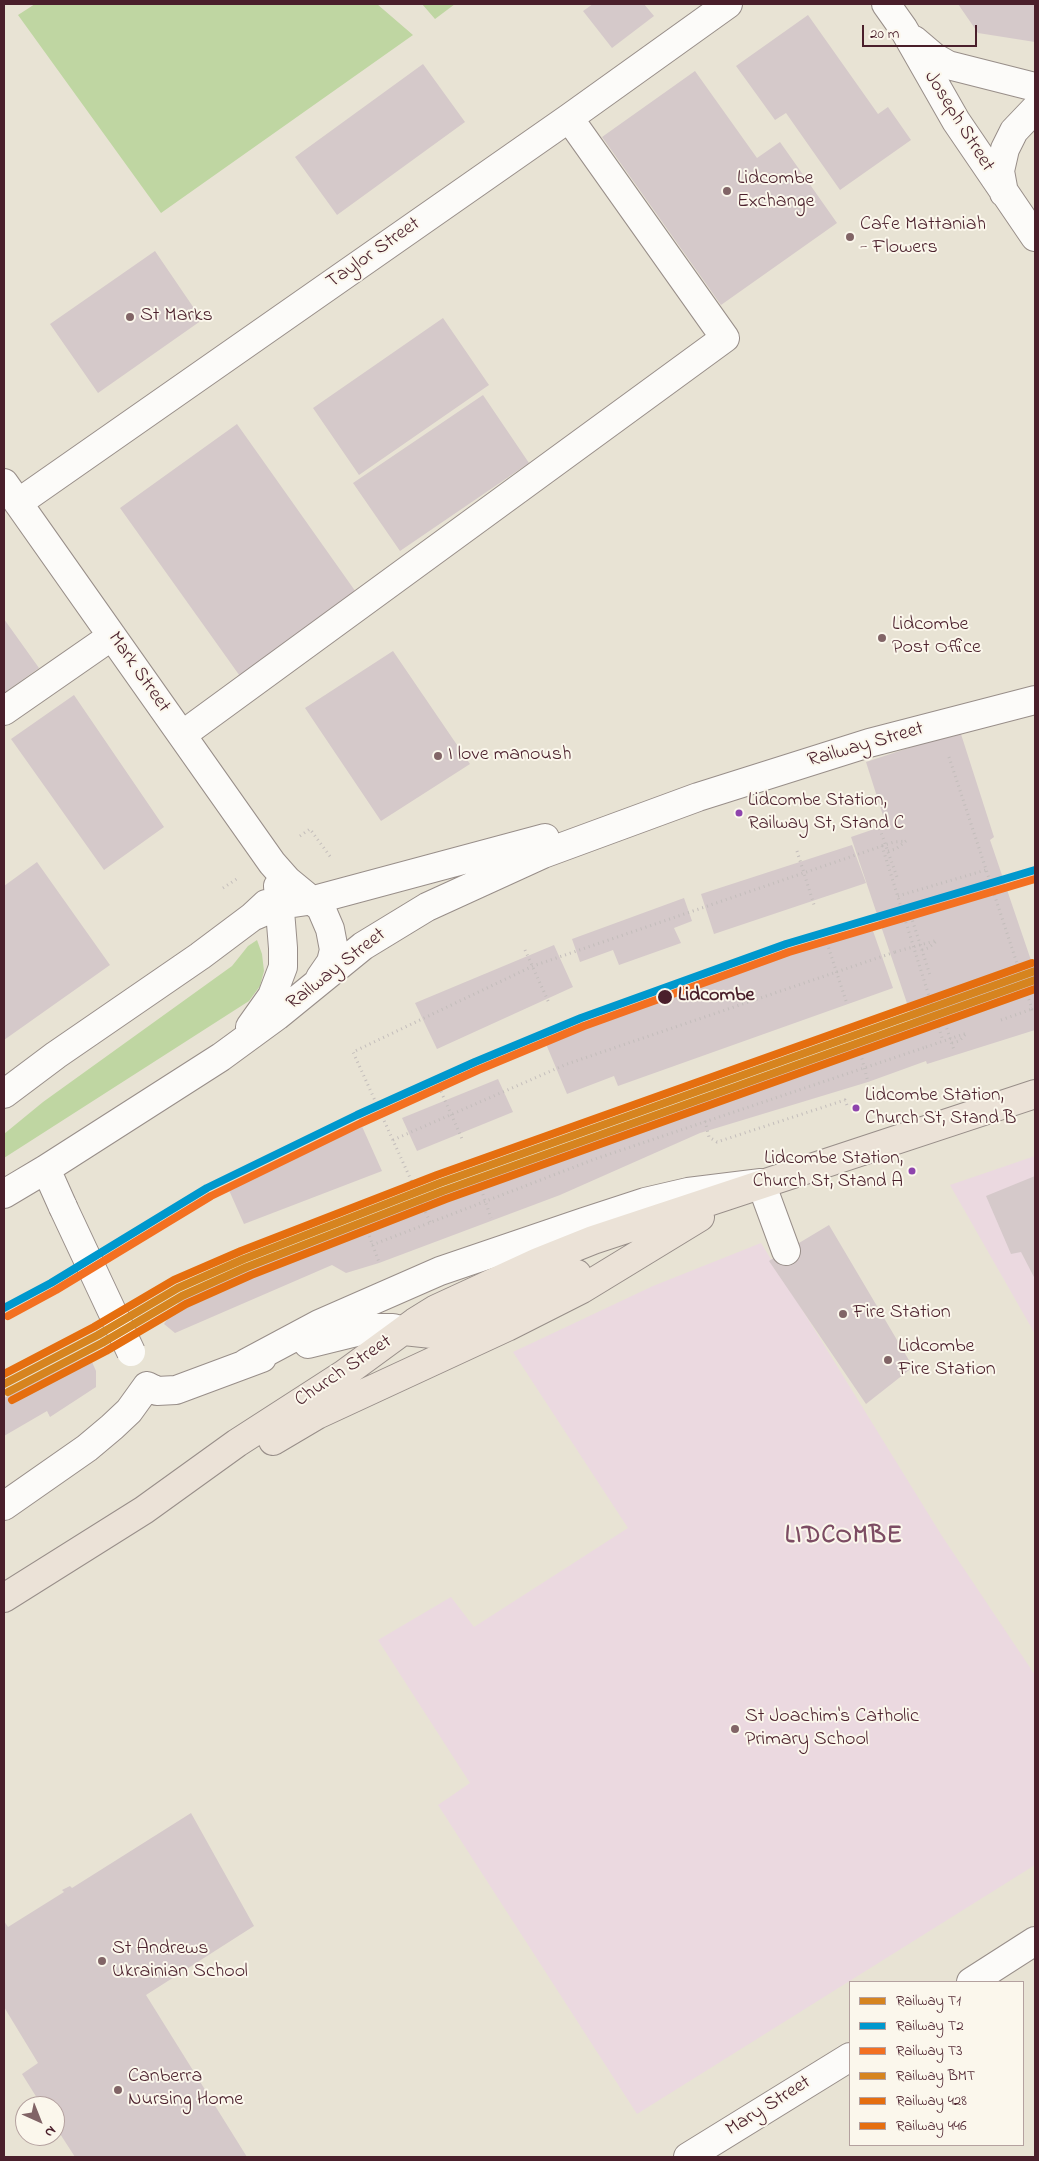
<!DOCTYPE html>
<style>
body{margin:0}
#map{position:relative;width:1039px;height:2161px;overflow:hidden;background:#e8e3d4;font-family:"Indie Flower",sans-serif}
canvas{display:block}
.frame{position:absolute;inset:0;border:5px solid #4a1f2b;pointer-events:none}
.legend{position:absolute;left:849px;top:1981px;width:175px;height:165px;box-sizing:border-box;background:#fbf7ec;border:1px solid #b4a19f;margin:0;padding:6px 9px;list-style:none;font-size:15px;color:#4a1f2b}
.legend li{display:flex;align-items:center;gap:10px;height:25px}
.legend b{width:25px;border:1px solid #b4a19f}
.north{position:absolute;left:15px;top:2096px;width:50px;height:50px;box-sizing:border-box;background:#fbf7ec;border:1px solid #b4a19f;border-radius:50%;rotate:136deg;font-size:14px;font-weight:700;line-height:20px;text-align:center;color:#4a1f2b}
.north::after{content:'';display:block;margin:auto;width:18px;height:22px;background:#816466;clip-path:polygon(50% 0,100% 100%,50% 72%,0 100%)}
.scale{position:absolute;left:862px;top:25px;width:115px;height:22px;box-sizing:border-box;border:2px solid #4a1f2b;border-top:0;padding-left:6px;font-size:15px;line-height:18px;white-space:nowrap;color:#4a1f2b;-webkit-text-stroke:4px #fbf7ec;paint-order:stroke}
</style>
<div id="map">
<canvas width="1039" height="2161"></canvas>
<div class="frame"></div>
<ul class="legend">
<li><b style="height:6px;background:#d6841f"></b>Railway T1</li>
<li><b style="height:6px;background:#0098cd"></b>Railway T2</li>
<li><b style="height:6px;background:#f37021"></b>Railway T3</li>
<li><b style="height:6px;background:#d6841f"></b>Railway BMT</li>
<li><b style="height:6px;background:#e56e0f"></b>Railway 428</li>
<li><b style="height:6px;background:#e56e0f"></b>Railway 446</li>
</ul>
<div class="north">N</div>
<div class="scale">20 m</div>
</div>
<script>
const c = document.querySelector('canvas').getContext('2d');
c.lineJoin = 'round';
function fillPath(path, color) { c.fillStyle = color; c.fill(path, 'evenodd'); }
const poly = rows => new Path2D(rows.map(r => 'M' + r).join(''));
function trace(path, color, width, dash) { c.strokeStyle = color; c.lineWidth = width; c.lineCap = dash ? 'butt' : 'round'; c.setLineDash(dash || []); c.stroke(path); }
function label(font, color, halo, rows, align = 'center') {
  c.font = font + ' "Indie Flower",sans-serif'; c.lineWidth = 4; c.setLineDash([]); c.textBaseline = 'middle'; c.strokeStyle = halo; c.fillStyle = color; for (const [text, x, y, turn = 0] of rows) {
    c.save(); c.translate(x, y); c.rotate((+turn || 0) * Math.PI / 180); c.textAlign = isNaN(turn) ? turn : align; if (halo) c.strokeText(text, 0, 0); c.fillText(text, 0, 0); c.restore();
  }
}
const built = poly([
 [1035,1156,1035,1334,950,1185],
 [761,1243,942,1536,1035,1675,1035,1865,637,2114,438,1805,470,1783,378,1640,451,1597,474,1627,628,1528,513,1352,653,1286]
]);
const green = poly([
 [35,4,377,4,413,35,161,213,18,15],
 [422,4,455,4,435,19],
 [257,940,262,954,264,971,260,986,249,1001,4,1158,4,1134,43,1102,232,966,248,946]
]);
const building = poly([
 [593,4,644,4,654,16,612,48,583,11],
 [958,4,1035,4,1035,42,978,33],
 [808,15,878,114,888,107,911,140,840,190,786,113,775,120,736,66],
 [423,64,465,122,337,215,295,157],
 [695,71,757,158,780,142,837,223,721,305,602,137],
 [155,251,202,320,98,393,50,324],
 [443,318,489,385,359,475,313,408],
 [483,395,529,463,400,551,353,483],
 [237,424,358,595,242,679,120,508],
 [4,619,39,668,4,693],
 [393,651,470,764,381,821,305,708],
 [74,695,164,827,104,870,11,739],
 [960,731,994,837,990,840,1035,972,1035,1030,927,1064,926,1061,868,1082,700,1133,560,1195,379,1263,346,1273,332,1265,175,1333,164,1324,181,1299,284,1253,478,1180,914,1024,851,837,886,825,866,762],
 [852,845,866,883,714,934,701,894],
 [37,862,110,965,4,1040,4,886],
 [684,898,692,921,674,928,681,943,619,965,613,950,580,962,572,939],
 [872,928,893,988,618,1086,614,1076,567,1094,546,1044,595,1023,717,978],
 [554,945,573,987,437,1049,415,1003],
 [498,1079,513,1112,417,1151,402,1118],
 [360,1122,382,1171,244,1224,228,1188],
 [1035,1176,1035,1279,1021,1252,1011,1254,986,1196],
 [829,1225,913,1367,866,1404,769,1261],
 [89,1355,96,1371,96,1387,50,1417,47,1411,4,1436,4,1398],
 [191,1813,254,1926,146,1995,247,2157,75,2157,55,2126,55,2106,42,2106,22,2074,38,2063,4,2007,4,1921,8,1927,64,1892,62,1890,70,1886,72,1888]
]);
const path = poly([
 [949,757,1032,1009,1035,1007],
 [878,824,897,877],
 [300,836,310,829,332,859],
 [797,851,815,908],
 [888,851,896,849,906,841],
 [223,888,238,878],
 [898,896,986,870],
 [911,916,930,975],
 [827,943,847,1004],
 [525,950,549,1003],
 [922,950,928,948,938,940],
 [942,1014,954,1050],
 [1001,1020,1032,1009],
 [952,1043,959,1041,967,1033],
 [858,1044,868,1082],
 [439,1087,463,1141],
 [705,1121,709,1137,717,1142,845,1100,848,1108],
 [393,1140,567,1064,895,952],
 [478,1180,491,1218],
 [364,1222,379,1262],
 [430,1222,353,1052,533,966,882,846,943,1041],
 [372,1245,595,1159,926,1047]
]);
const minor = poly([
 [886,4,903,28,956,121,1035,237],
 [914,40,934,57,948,65,1035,87],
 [1004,193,1000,171,1005,149,1014,131,1035,109],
 [4,483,272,863,287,880,321,908,330,929,334,950,331,962,320,978],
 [18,503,569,118,728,4],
 [4,711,112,636],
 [182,735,725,338,569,118],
 [252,917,280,905,314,900,545,838],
 [250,1027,272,996,283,967,283,948,278,886],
 [4,1094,56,1055,200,956,252,917,266,904],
 [46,1169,63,1207],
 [4,1194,46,1169,221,1057,277,1016,363,946,427,907,543,854,698,797,869,743,1035,700],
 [308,1344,373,1328,393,1328,404,1331],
 [246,1363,319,1324,440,1271,584,1222,645,1202,688,1192,761,1183,786,1251],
 [147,1386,157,1391,176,1390,262,1358],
 [4,1506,87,1448,112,1427,129,1411,147,1386],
 [971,1982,1035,1941],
 [688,2157,850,2057]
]);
const major = poly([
 [404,1331,432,1334,444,1331,577,1274],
 [273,1441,317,1415,507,1327,582,1289,700,1217],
 [4,1598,144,1510,237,1443,344,1374,415,1322,436,1309,538,1262,593,1240,1035,1094]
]);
const pathBridge = poly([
 [882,846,894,842,906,841],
 [895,952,938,940],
 [926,1047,967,1033]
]);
const minorBridge = poly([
 [63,1207,131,1352]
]);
const rail1 = poly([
 [4,1384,98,1335,178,1288,244,1259,440,1183,1035,971]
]);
const rail2 = poly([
 [4,1308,51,1283,207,1188,357,1115,475,1062,581,1018,786,944,1035,870]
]);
const rail3 = poly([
 [8,1316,56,1290,211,1196,361,1123,478,1070,584,1026,789,952,1035,879]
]);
const rail4 = poly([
 [8,1392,102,1343,182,1296,247,1267,443,1191,1035,980]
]);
const rail5 = poly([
 [4,1374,94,1327,174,1280,241,1251,437,1175,1032,963]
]);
const rail6 = poly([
 [12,1400,106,1351,186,1304,251,1275,446,1199,1035,989]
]);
const markers = [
 [727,191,5,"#816466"],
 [850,237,5,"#816466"],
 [130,317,5,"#816466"],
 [882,638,5,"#816466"],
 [438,756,5,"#816466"],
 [739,813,4.5,"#8e44ad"],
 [665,997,8,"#4a1f2b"],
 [856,1108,4.5,"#8e44ad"],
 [912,1171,4.5,"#8e44ad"],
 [843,1314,5,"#816466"],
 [888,1360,5,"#816466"],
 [735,1729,5,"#816466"],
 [102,1961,5,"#816466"],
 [118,2090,5,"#816466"]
];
const busNames = [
 ["Lidcombe Station,",748,802],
 ["Railway St, Stand C",748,825],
 ["Lidcombe Station,",865,1097],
 ["Church St, Stand B",865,1120],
 ["Lidcombe Station,",903,1160,"right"],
 ["Church St, Stand A",903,1183,"right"]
];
const streetNames = [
 ["Joseph Street",958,122,58],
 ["Taylor Street",374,254,-35],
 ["Mark Street",138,673,55],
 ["Railway Street",866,746,-16],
 ["Railway Street",337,970,-38],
 ["Church Street",344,1372,-34],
 ["Mary Street",769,2107,-32]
];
const poiNames = [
 ["Lidcombe",737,180],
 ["Exchange",737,203],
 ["Cafe Mattaniah",860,226],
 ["- Flowers",860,249],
 ["St Marks",140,317],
 ["Lidcombe",892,626],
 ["Post Office",892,649],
 ["I love manoush",448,756],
 ["Fire Station",853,1314],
 ["Lidcombe",898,1348],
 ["Fire Station",898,1371],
 ["St Joachim's Catholic",745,1718],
 ["Primary School",745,1741],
 ["St Andrews",112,1950],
 ["Ukrainian School",112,1973],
 ["Canberra",128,2078],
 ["Nursing Home",128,2101]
];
const stopNames = [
 ["Lidcombe",678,997]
];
const districtNames = [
 ["LIDCOMBE",844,1538]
];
fillPath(built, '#ebd9e0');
fillPath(green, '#bfd6a2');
fillPath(building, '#d5c9ca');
trace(minor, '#988e89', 30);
trace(major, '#988e89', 30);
trace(path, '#c3bdbb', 3, [1, 4]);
trace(minor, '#fcfbf9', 28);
trace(major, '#ebe2d7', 28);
trace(minorBridge, '#988e89', 30, []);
trace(pathBridge, '#c3bdbb', 3, [1, 4]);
trace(minorBridge, '#fcfbf9', 28);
trace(rail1, '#d6841f', 8);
trace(rail2, '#0098cd', 8);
trace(rail3, '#f37021', 8);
trace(rail4, '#d6841f', 8);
trace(rail5, '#e56e0f', 8);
trace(rail6, '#e56e0f', 8);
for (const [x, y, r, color] of markers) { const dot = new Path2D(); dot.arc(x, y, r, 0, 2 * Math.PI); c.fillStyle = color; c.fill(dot); trace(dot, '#fbf7ec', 2); }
label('19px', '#4a1f2b', '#fbf7ec', busNames, 'left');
label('20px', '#4a1f2b', '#fbf7ec', streetNames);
label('20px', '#4a1f2b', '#fbf7ec', poiNames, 'left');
label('bold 20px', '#4a1f2b', '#fbf7ec', stopNames, 'left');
c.letterSpacing = '1px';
label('bold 25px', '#7c4c63', '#fbf7ec', districtNames);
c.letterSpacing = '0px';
</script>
